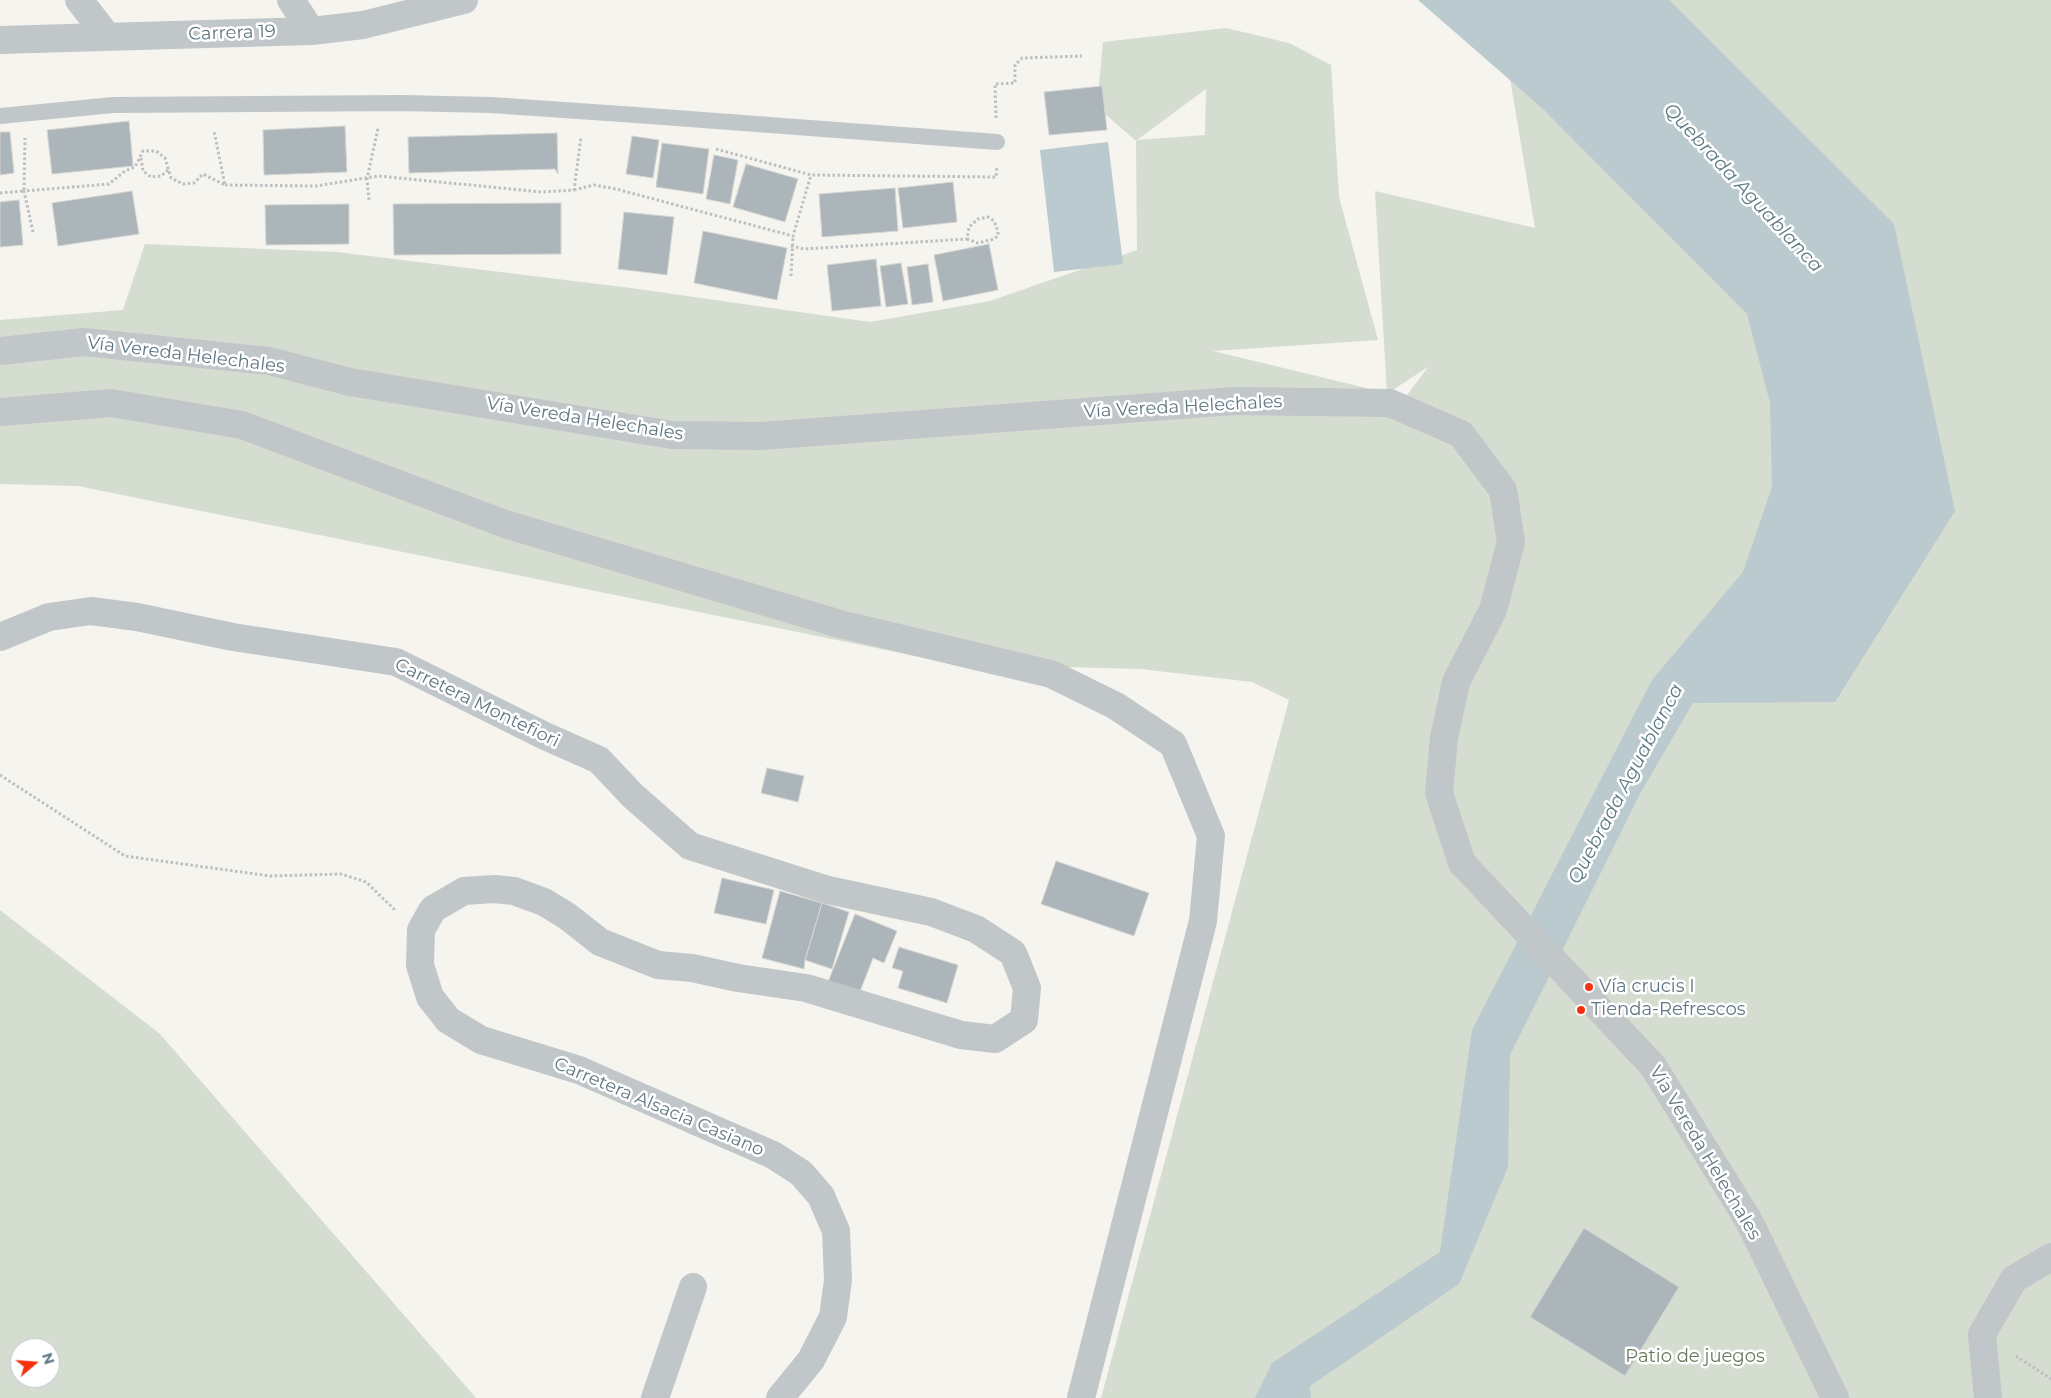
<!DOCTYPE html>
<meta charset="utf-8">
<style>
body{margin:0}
#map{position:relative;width:2051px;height:1398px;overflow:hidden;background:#f5f4ef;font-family:Montserrat,sans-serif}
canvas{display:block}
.north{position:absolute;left:10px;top:1338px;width:50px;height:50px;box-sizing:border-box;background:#fff;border:1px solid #bfc9ce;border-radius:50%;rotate:72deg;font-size:14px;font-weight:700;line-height:20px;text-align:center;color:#607784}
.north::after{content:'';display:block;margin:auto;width:18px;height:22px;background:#f6310e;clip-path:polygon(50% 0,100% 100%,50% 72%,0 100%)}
</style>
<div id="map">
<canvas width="2051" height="1398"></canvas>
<div class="north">N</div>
</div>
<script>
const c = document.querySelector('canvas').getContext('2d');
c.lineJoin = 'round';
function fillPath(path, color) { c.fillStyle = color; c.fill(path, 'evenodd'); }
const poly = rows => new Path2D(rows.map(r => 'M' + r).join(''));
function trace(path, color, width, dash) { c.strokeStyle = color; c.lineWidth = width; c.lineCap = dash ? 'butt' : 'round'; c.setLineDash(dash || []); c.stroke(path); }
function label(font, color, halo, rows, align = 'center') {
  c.font = font + ' Montserrat,sans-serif'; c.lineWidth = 5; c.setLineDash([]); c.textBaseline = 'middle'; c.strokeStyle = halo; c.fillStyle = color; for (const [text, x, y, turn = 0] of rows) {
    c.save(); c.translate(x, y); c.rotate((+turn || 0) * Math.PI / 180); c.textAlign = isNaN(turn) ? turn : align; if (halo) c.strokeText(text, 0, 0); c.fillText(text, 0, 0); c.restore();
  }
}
const green = poly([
 [1497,0,2051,0,2051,1398,1101,1398,1289,700,1252,682,1141,669,955,664,78,486,0,484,0,320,123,310,145,244,337,252,631,288,870,322,990,301,1137,250,1136,141,1097,107,1103,42,1226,28,1289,43,1331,65,1339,197,1378,340,1213,351,1387,393,1375,191,1535,228],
 [1206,89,1205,135,1137,140],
 [1428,367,1402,402,1388,393],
 [0,910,160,1034,476,1398,0,1398],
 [20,1348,50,1348,50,1378,20,1378]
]);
const water = poly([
 [1418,0,1669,0,1894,224,1955,511,1835,702,1693,703,1641,792,1510,1055,1508,1167,1459,1284,1310,1386,1311,1398,1255,1398,1272,1363,1440,1252,1472,1030,1652,680,1743,572,1772,487,1770,403,1747,314,1542,108],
 [1108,142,1123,264,1054,272,1040,150]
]);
const building = poly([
 [1102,86,1107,130,1049,135,1044,92,1102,86],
 [129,121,133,166,52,174,47,130,129,121],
 [345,126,347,172,264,175,263,130,345,126],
 [0,132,10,132,14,173,0,175,0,132],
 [557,133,558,174,555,169,409,173,408,137,557,133],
 [632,136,659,140,653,178,626,174,632,136],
 [662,143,709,149,703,194,656,187,662,143],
 [714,155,738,160,730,204,706,199,714,155],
 [746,164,798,179,785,222,733,207,746,164],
 [953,182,957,222,903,228,898,188,953,182],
 [895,188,898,231,822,237,819,194,895,188],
 [132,191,139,234,58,246,52,203,132,191],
 [19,200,23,245,0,247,0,202,19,200],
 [561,203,561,254,394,255,393,204,561,203],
 [349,204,349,244,266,245,265,205,349,204],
 [624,212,674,217,667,275,618,269,624,212],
 [703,231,787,248,777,300,694,283,703,231],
 [989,244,998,290,943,301,934,255,989,244],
 [876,259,881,306,832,311,827,265,876,259],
 [901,263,908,304,886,307,880,266,901,263],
 [928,264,933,302,912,305,907,267,928,264],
 [767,768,804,776,798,802,761,793,767,768],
 [1056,861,1149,893,1134,936,1041,904,1056,861],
 [722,878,774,890,766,924,714,913,722,878],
 [780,891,822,903,805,960,804,969,762,958,780,891],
 [822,903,849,912,832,969,805,960,822,903],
 [855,914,897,931,884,963,873,958,859,994,828,982,855,914],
 [899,947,958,965,947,1003,898,988,903,971,892,968,899,947],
 [1584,1228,1679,1287,1625,1376,1530,1317,1584,1228]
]);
const path = poly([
 [996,118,995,84,1015,83,1015,65,1022,58,1082,56],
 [716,149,811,175,996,177,997,166],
 [141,158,143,171,151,177,161,176,168,170],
 [225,185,316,186,378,176,542,192,574,190,581,137],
 [574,190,594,185,616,189,793,236,811,175],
 [0,193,24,191,25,138],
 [369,200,367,179,378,128],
 [33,232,24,191,109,184,125,171,135,167,143,151,156,151,165,158,171,178,183,184,194,183,203,174,225,185,214,131],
 [791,246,804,249,967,239,969,227,978,219,988,217,994,221,998,231,998,236,994,239,978,243,967,239],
 [791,276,793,236],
 [0,775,125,856,270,876,341,874,366,882,396,911],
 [2016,1356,2051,1379]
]);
const service = poly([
 [0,116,113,105,401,103,491,105,636,115,997,142]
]);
const minor = poly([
 [79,0,107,36],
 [291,0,311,31],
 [0,40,311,31,363,25,464,0],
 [0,351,84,342,269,361,350,382,672,435,761,436,1234,401,1390,403,1461,434,1503,490,1511,542,1493,610,1456,682,1444,738,1439,793,1462,863,1653,1066,1749,1221,1835,1398],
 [0,412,111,403,242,425,505,524,840,624,1051,674,1116,706,1173,744,1211,836,1203,921,1081,1398],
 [0,637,49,617,91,611,137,617,233,637,396,662,545,736,599,760,633,796,690,846,828,890,931,912,976,929,1013,953,1027,988,1024,1020,995,1039,961,1035,806,988,738,978,692,968,658,965,600,942,567,916,544,902,514,891,494,889,464,891,433,909,421,930,420,965,430,997,448,1020,481,1040,579,1070,773,1155,801,1173,821,1196,836,1231,838,1280,833,1317,811,1360,780,1398],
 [655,1398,693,1287],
 [1988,1398,1982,1334,2014,1279,2051,1257]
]);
const markers = [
 [1589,987,5,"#f6310e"],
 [1581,1010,5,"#f6310e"]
];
const streetNames = [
 ["Carrera 19",232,33,-2],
 ["Vía Vereda Helechales",186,355,7],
 ["Vía Vereda Helechales",1183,407,-3],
 ["Vía Vereda Helechales",585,419,9],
 ["Carretera Montefiori",477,703,26],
 ["Carretera Alsacia Casiano",659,1107,23],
 ["Vía Vereda Helechales",1705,1153,59]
];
const poiNames = [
 ["Vía crucis I",1599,987],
 ["Tienda-Refrescos",1591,1010]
];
const parkNames = [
 ["Patio de juegos",1695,1357]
];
const waterNames = [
 ["Quebrada Aguablanca",1743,188,47],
 ["Quebrada Aguablanca",1626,784,-62]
];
fillPath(green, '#d5dcd0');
fillPath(water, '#bbcace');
fillPath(building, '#acb5b9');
trace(building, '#d5d5d2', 1);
trace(path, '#bcbfc1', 3, [2.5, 2.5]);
trace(service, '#c1c6c9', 16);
trace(minor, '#c1c6c9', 28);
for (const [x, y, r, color] of markers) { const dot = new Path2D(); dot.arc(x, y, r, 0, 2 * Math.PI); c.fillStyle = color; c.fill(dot); trace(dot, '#fff', 2); }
label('18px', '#607784', '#fff', streetNames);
label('18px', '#607784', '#fff', poiNames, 'left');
label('18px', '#677a5f', '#fff', parkNames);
label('italic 19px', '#5b7b82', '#fff', waterNames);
</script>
